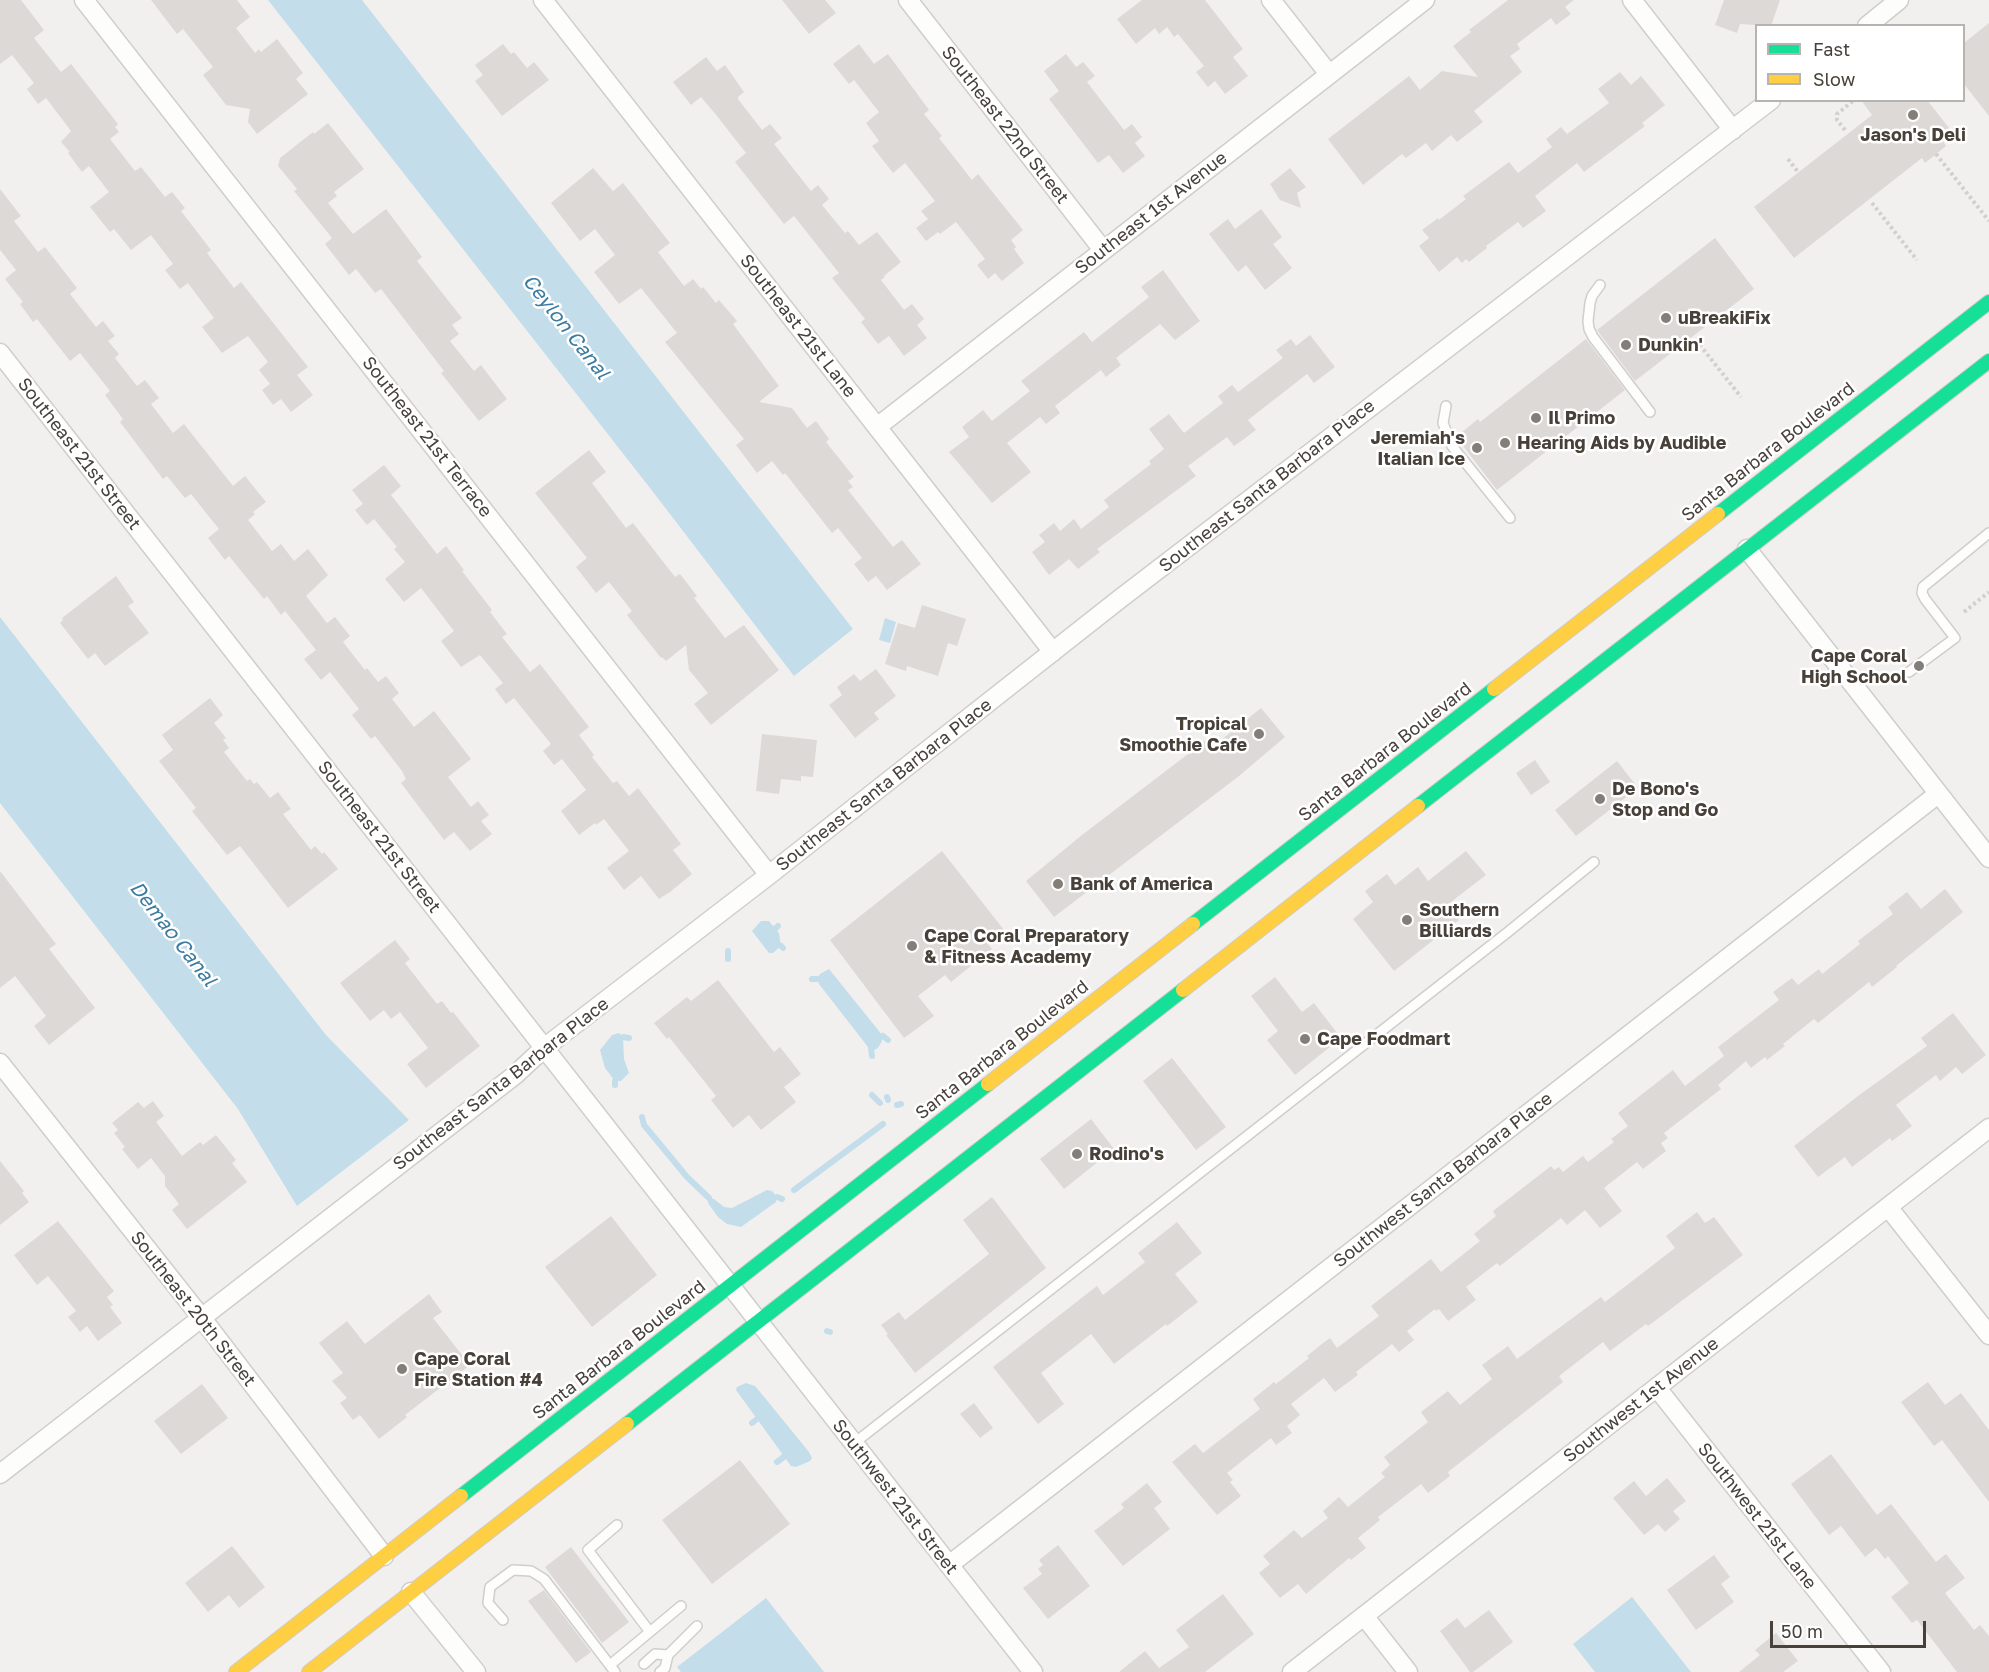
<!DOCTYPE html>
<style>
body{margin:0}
#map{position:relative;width:1989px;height:1672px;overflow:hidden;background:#f2f0ee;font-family:"Golos Text",sans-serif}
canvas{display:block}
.legend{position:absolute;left:1755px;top:24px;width:210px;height:78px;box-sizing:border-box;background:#fff;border:2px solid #b6b3b0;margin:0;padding:8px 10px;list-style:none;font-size:18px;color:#48413a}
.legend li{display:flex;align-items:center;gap:12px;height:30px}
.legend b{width:30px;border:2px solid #b6b3b0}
.scale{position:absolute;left:1770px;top:1621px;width:156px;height:27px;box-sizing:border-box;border:3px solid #48413a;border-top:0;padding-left:8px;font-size:18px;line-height:21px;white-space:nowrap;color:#48413a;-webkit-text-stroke:4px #fff;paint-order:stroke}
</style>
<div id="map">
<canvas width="1989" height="1672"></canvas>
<ul class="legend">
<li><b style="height:8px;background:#16e098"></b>Fast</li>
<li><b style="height:8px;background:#ffcf43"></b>Slow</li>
</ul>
<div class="scale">50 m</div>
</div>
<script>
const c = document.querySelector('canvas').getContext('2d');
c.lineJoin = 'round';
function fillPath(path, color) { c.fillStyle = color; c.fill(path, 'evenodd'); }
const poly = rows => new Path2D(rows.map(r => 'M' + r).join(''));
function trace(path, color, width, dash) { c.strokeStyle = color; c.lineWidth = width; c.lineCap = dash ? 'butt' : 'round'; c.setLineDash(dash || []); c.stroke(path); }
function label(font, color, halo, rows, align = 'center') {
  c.font = font + ' "Golos Text",sans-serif'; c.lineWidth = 5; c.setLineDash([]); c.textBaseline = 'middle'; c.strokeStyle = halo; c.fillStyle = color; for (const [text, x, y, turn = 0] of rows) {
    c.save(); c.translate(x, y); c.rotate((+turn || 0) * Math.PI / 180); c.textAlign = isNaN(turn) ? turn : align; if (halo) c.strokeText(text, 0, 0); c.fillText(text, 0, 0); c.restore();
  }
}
const water = poly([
 [268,0,362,0,853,629,794,676,650,488],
 [0,617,326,1035,409,1120,297,1206,238,1109,0,803],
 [885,618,896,622,890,643,879,640],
 [761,921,769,921,779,933,781,946,773,953,769,953,752,931],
 [829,969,883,1036,882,1041,878,1048,874,1050,868,1047,819,984,817,979,820,974],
 [619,1033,623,1037,624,1059,629,1073,621,1081,615,1081,605,1068,600,1050,612,1035],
 [767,1190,772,1191,777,1197,776,1202,741,1227,727,1224,718,1217,708,1203,709,1198,714,1199,724,1207,732,1208],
 [746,1383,755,1386,765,1398,809,1452,812,1458,810,1461,796,1467,791,1466,736,1390,737,1387],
 [1632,1597,1691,1672,1595,1672,1573,1644],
 [766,1598,824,1672,681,1672,677,1667]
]);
const stream = poly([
 [776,928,778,926],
 [781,946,783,948],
 [728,951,728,959],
 [812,979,817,979],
 [883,1036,888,1040],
 [623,1037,629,1038],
 [871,1048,872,1056],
 [615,1081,615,1085],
 [872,1095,880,1103],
 [887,1097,888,1100],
 [897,1105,901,1104],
 [642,1117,644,1125,687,1177,709,1198],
 [794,1190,883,1124],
 [777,1197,782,1199],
 [827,1331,830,1332],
 [752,1423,757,1419],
 [777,1462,785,1456]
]);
const building = poly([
 [0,0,21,0,44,30,34,38,61,72,71,64,118,124,115,127,119,132,110,139,135,171,141,167,165,197,172,192,185,208,181,211,211,250,207,253,234,288,241,282,308,367,297,375,313,395,291,412,281,399,273,405,262,390,270,384,259,370,268,362,248,336,222,353,202,327,214,318,188,283,180,289,165,270,173,264,151,235,131,250,114,229,110,232,90,207,109,192,89,166,82,172,68,153,70,152,61,142,71,131,46,98,38,104,27,89,34,83,12,55,0,64],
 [151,0,237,0,250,17,236,28,255,53,259,49,261,52,277,39,303,73,296,79,308,94,257,134,248,122,250,109,226,105,203,75,213,67,183,29,177,34],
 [782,0,825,0,836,13,809,34],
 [1142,0,1205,0,1243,49,1233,57,1248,76,1225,94,1215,81,1208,87,1196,72,1204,66,1178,34,1174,37,1167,27,1159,34,1155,28,1136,44,1117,19],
 [1508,0,1574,0,1565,7,1571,14,1556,25,1551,18,1517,44,1520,49,1510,56,1522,72,1474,111,1483,122,1457,142,1451,135,1432,151,1426,143,1406,158,1402,154,1363,185,1328,139,1409,76,1420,90,1442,71,1478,77,1453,46,1471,32,1469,30],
 [1724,0,1780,0,1771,26,1740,24,1737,33,1715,25],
 [1989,23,1989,116,1964,84,1964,43],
 [503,44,511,54,514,52,527,68,534,62,549,80,502,116,475,81,483,75,475,65],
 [859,44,874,64,888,54,929,110,924,114,942,136,939,138,972,180,978,174,1023,230,1011,240,1016,247,1014,249,1024,263,1002,281,995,273,988,279,977,265,985,259,956,222,940,234,938,232,926,241,916,228,928,219,921,211,935,201,905,163,893,173,872,146,879,141,866,123,879,112,854,80,849,84,833,64],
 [1066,54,1076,67,1083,62,1095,76,1087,82,1124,130,1132,124,1142,137,1135,143,1145,156,1123,173,1109,155,1098,163,1049,99,1059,91,1044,71],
 [706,57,717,71,725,65,744,92,738,97,738,99,762,130,770,124,782,138,774,144,811,191,818,185,829,199,822,205,845,233,848,231,859,245,877,232,901,262,884,276,885,277,881,280,904,310,912,304,924,319,917,325,927,338,904,356,889,336,878,344,861,322,865,319,832,278,839,273,794,216,784,224,735,162,746,153,717,116,701,97,691,105,673,82],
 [1620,72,1631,85,1641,76,1665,105,1642,123,1645,126,1584,172,1577,163,1535,196,1546,211,1523,228,1518,222,1486,246,1487,248,1469,262,1466,259,1462,263,1457,257,1439,272,1419,246,1429,238,1422,230,1438,218,1439,220,1466,199,1463,196,1509,162,1518,173,1552,147,1546,139,1561,127,1567,134,1609,103,1598,89],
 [1861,100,1927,100,1953,133,1943,141,1946,146,1925,163,1922,158,1794,258,1754,207,1872,115],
 [328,123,364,169,334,192,337,196,328,203,353,234,386,209,422,257,417,261,462,318,452,325,459,334,450,341,474,371,481,365,507,399,479,421,441,373,444,371,381,289,375,293,356,269,349,275,325,244,332,238,294,191,297,189,278,166,280,158,313,132,314,134],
 [593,168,613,191,623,183,670,243,658,252,684,286,693,279,701,289,703,287,716,303,719,300,737,321,733,324,779,386,759,402,792,408,807,428,816,421,829,439,826,442,854,477,848,481,853,487,848,490,893,547,902,540,921,564,887,590,876,576,868,582,854,564,862,558,838,528,832,533,785,473,783,475,772,461,757,473,736,445,744,439,665,342,677,333,641,288,619,304,594,272,615,255,595,229,580,241,551,203],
 [1290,168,1306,187,1297,193,1301,208,1280,200,1270,184],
 [0,189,21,216,14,221,38,252,45,247,77,288,70,294,96,327,103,321,115,336,108,341,119,354,115,358,137,386,145,380,159,398,151,404,173,433,184,424,233,486,245,476,266,502,253,512,255,514,248,520,272,551,281,544,294,561,308,549,328,575,306,596,327,623,335,617,350,636,343,642,365,670,367,668,378,682,386,676,399,693,392,699,414,727,434,711,471,759,448,777,471,807,478,801,489,815,481,821,492,834,470,851,454,832,444,840,401,783,406,779,402,771,375,736,371,739,352,715,359,709,330,672,321,680,304,659,316,650,285,611,281,615,267,596,264,599,229,556,225,560,208,538,219,529,191,494,185,498,167,476,163,479,120,422,123,419,105,395,110,391,80,353,70,361,37,319,33,322,20,304,23,302,5,279,16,270,0,250],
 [1261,209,1282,237,1273,244,1292,268,1265,290,1246,265,1238,272,1209,234,1228,219,1235,229],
 [1715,238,1754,289,1635,381,1597,330],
 [1163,270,1200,321,1175,340,1160,324,1116,358,1121,365,1106,377,1101,370,1055,406,1060,413,1046,424,1040,417,1007,443,1031,472,992,503,949,452,969,437,962,427,983,410,992,421,1030,391,1021,381,1084,332,1092,342,1149,297,1141,287],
 [1310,335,1335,367,1314,383,1307,374,1248,420,1256,430,1244,439,1234,446,1227,437,1188,466,1196,476,1097,549,1100,552,1078,569,1069,559,1049,575,1032,552,1045,542,1039,535,1054,523,1060,531,1074,519,1081,529,1109,507,1104,500,1151,464,1149,461,1164,449,1149,429,1169,414,1184,433,1223,403,1218,396,1232,385,1238,392,1283,358,1276,350,1291,339,1296,346],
 [1586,339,1625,390,1497,490,1456,437,1478,419,1480,422],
 [589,450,606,472,592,483,626,528,633,523,675,577,680,574,697,596,694,598,725,638,744,625,779,670,711,725,694,704,708,693,689,670,686,645,666,661,662,657,661,658,627,615,632,611,609,582,596,593,576,567,587,558,535,493],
 [384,465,401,486,391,495,409,518,437,554,446,546,464,570,462,571,492,610,490,612,507,634,502,637,530,672,540,664,589,727,579,735,594,755,592,757,613,783,617,781,629,796,638,788,681,844,673,850,692,874,670,892,659,899,641,876,624,890,607,868,629,851,604,819,596,825,595,823,579,835,561,811,586,790,562,759,554,765,543,751,551,744,514,698,506,704,495,689,503,683,480,655,461,667,441,641,454,631,421,588,404,602,385,579,405,562,394,549,397,547,374,519,367,525,355,510,363,504,352,490],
 [116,576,134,602,128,606,149,633,105,666,95,653,88,659,60,623,63,620,62,618],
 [922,605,966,619,957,646,948,643,938,676,907,666,906,671,885,664,898,623,915,628],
 [876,669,896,696,874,713,879,719,855,738,829,705,842,695,837,687,854,674,860,681],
 [210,698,223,715,214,723,226,738,223,740,229,748,224,752,247,781,250,779,254,784,257,782,270,798,278,792,291,809,283,814,311,850,315,846,322,854,324,852,338,869,288,908,240,846,227,855,192,811,196,808,159,761,173,750,162,735],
 [1261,708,1285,737,1239,776,1054,917,1026,881,1082,835,1209,738,1215,745],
 [762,734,817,740,813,777,801,776,801,781,781,779,779,794,756,791],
 [1535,760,1550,782,1531,795,1516,773],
 [1617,761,1638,788,1576,836,1555,810],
 [942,851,1004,930,987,943,992,949,951,982,945,975,918,996,934,1016,904,1038,830,940],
 [1466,851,1486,875,1447,905,1459,920,1394,971,1353,919,1373,902,1365,891,1387,874,1395,885,1418,867,1428,881],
 [0,871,56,944,49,949,95,1008,49,1045,34,1026,46,1016,15,976,0,988],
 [1945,889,1963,912,1896,966,1897,967,1872,987,1869,982,1818,1023,1814,1019,1783,1044,1785,1046,1767,1060,1765,1057,1751,1068,1746,1061,1718,1085,1721,1089,1664,1133,1668,1138,1661,1143,1666,1151,1643,1169,1637,1162,1604,1188,1622,1211,1600,1228,1585,1210,1567,1225,1561,1218,1500,1266,1497,1263,1466,1287,1476,1300,1448,1321,1439,1309,1436,1311,1435,1309,1407,1331,1414,1340,1399,1352,1392,1344,1356,1372,1358,1375,1335,1392,1324,1378,1291,1404,1300,1415,1287,1426,1292,1433,1276,1445,1271,1438,1227,1473,1233,1480,1230,1482,1241,1496,1217,1515,1172,1462,1195,1444,1203,1453,1260,1409,1253,1399,1274,1382,1276,1384,1309,1358,1307,1356,1323,1343,1330,1338,1337,1348,1379,1316,1371,1306,1431,1259,1441,1272,1480,1241,1474,1234,1496,1216,1493,1211,1551,1166,1554,1170,1559,1167,1563,1172,1583,1156,1588,1162,1614,1142,1611,1139,1628,1126,1618,1113,1673,1070,1685,1086,1724,1056,1718,1047,1779,1000,1773,992,1792,978,1798,985,1819,969,1822,974,1860,944,1858,941,1893,914,1888,907,1907,892,1921,909],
 [395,940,410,959,405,963,437,1004,442,1001,451,1013,453,1012,480,1046,426,1088,407,1064,428,1048,400,1012,391,1019,384,1010,370,1021,340,983],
 [1275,977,1302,1012,1314,1003,1341,1038,1295,1075,1267,1040,1278,1031,1251,996],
 [718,980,774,1052,780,1047,801,1074,784,1087,796,1102,761,1130,749,1115,733,1128,711,1100,716,1096,669,1037,667,1039,654,1023,687,997,691,1001],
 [1953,1013,1986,1055,1962,1074,1956,1067,1940,1081,1936,1075,1896,1105,1912,1126,1892,1141,1890,1138,1852,1167,1845,1157,1818,1177,1794,1146,1858,1096,1927,1046,1921,1038],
 [1172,1058,1226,1127,1196,1150,1143,1081],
 [153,1101,164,1116,156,1122,182,1156,200,1142,203,1145,216,1135,236,1160,232,1163,247,1182,187,1229,172,1210,179,1204,165,1186,165,1176,151,1158,138,1169,122,1149,125,1147,114,1133,118,1130,112,1123,138,1102,144,1108],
 [1091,1119,1114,1149,1064,1189,1040,1159],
 [0,1161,24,1191,22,1193,29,1202,0,1225],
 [992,1197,1046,1268,915,1373,886,1335,888,1334,881,1325,899,1312,905,1320,989,1254,963,1220],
 [1697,1212,1705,1223,1714,1217,1743,1255,1648,1326,1646,1324,1610,1351,1603,1342,1559,1376,1563,1382,1448,1472,1450,1476,1428,1493,1421,1484,1378,1517,1380,1520,1358,1538,1366,1548,1351,1560,1349,1558,1306,1594,1298,1584,1280,1598,1259,1573,1270,1564,1263,1556,1294,1530,1302,1538,1328,1518,1323,1511,1339,1497,1348,1507,1385,1477,1381,1473,1390,1465,1384,1457,1428,1422,1421,1412,1448,1391,1460,1405,1492,1379,1482,1365,1508,1346,1517,1359,1601,1297,1605,1302,1675,1248,1666,1236],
 [611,1216,657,1275,592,1327,545,1267],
 [58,1221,114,1291,107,1297,113,1305,110,1307,122,1323,98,1341,87,1326,80,1332,68,1317,76,1311,48,1276,37,1285,14,1255],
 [1177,1222,1202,1253,1175,1274,1198,1302,1167,1326,1166,1324,1114,1364,1091,1334,1041,1373,1064,1404,1038,1424,993,1367,1097,1286,1103,1295,1145,1262,1138,1253],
 [429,1294,442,1312,433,1318,470,1365,405,1415,407,1417,379,1439,360,1415,353,1420,340,1403,347,1398,332,1381,343,1373,319,1343,347,1321,365,1344],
 [1928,1382,1945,1405,1961,1393,1989,1430,1989,1502,1942,1440,1934,1446,1901,1402],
 [202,1384,228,1418,181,1454,154,1421],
 [974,1403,993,1428,980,1438,960,1414],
 [1831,1454,1877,1515,1891,1504,1936,1562,1946,1554,1965,1578,1945,1593,1974,1630,1980,1625,1989,1636,1989,1672,1957,1672,1917,1620,1912,1623,1891,1597,1909,1583,1888,1556,1885,1559,1876,1548,1865,1557,1841,1526,1829,1535,1791,1484],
 [740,1460,790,1524,712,1584,662,1520],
 [1667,1478,1686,1501,1673,1511,1680,1519,1665,1532,1658,1524,1644,1535,1613,1498,1634,1481,1646,1496],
 [1147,1483,1162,1502,1154,1508,1170,1529,1123,1566,1094,1531,1124,1508,1121,1504],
 [1058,1545,1090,1586,1048,1619,1023,1588,1042,1574,1038,1569,1043,1565,1039,1560],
 [232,1546,265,1587,239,1608,229,1595,208,1612,185,1583],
 [571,1547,629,1622,602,1643,545,1567],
 [1714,1555,1730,1577,1721,1584,1734,1602,1696,1630,1667,1590],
 [544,1590,591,1652,576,1663,528,1601],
 [1223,1594,1254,1634,1205,1672,1119,1672,1145,1651,1159,1668,1189,1647,1176,1630],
 [1489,1610,1513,1642,1473,1672,1470,1672,1440,1631,1457,1618,1465,1628],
 [1776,1633,1798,1661,1783,1672,1739,1672,1760,1655,1755,1650]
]);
const path = poly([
 [1845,130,1837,120,1837,114,1854,100],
 [1936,154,1989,221],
 [1788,159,1798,172],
 [1872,203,1917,260],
 [1696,340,1741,397],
 [1964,612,1989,592]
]);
const lane = poly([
 [1600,285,1592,296,1590,303,1588,321,1589,329,1593,337,1650,412],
 [1446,406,1443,423,1452,446,1510,518],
 [1909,672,1955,638,1925,599,1922,593,1923,587,1989,533],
 [853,1444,1508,932,1594,862],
 [617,1525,588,1550,650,1632],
 [503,1620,488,1603,490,1587,513,1570,531,1571,544,1579,615,1672],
 [644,1664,655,1654,668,1655],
 [610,1665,681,1606],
 [660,1672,665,1668,668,1655,697,1626]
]);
const street = poly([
 [84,0,769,875],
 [543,0,1053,652],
 [908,0,1103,250],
 [1271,0,1329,74],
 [1632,0,1733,130],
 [1867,26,1899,0],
 [0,353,1033,1672],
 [877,427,1425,0],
 [1747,549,1989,858],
 [0,1063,201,1317,384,1556],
 [1888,1207,1989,1335],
 [1657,1388,1881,1672],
 [0,1474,515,1075,544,1048,769,875,1121,598,1771,100],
 [949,1565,1938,794],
 [411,1592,476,1672],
 [1364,1616,1408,1672],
 [1292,1672,1989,1128]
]);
const fast = poly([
 [1718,514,1989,302],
 [1418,806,1989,361],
 [1193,924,1494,689],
 [627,1424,1183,990],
 [461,1496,988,1084]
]);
const slow = poly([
 [1494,689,1718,514],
 [1183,990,1418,806],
 [988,1084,1193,924],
 [236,1672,461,1496],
 [309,1672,627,1424]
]);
const markers = [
 [1913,115,6,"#847e79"],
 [1666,318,6,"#847e79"],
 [1626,345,6,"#847e79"],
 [1536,418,6,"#847e79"],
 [1505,443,6,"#847e79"],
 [1477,448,6,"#847e79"],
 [1919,666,6,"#847e79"],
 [1259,734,6,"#847e79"],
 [1600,799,6,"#847e79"],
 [1058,884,6,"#847e79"],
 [1407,920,6,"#847e79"],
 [912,946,6,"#847e79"],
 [1305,1039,6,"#847e79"],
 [1077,1154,6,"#847e79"],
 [402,1369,6,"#847e79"]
];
const streetNames = [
 ["Southeast 22nd Street",1005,125,52],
 ["Southeast 1st Avenue",1151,213,-38],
 ["Southeast 21st Lane",798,326,52],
 ["Southeast 21st Terrace",427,437,52],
 ["Santa Barbara Boulevard",1768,452,-38],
 ["Southeast 21st Street",79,454,52],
 ["Southeast Santa Barbara Place",1267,486,-38],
 ["Santa Barbara Boulevard",1385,752,-38],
 ["Southeast Santa Barbara Place",884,785,-38],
 ["Southeast 21st Street",379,837,52],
 ["Santa Barbara Boulevard",1002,1050,-38],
 ["Southeast Santa Barbara Place",501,1084,-38],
 ["Southwest Santa Barbara Place",1443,1180,-38],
 ["Southeast 20th Street",193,1309,52],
 ["Santa Barbara Boulevard",619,1350,-38],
 ["Southwest 1st Avenue",1641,1400,-38],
 ["Southwest 21st Street",895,1497,52],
 ["Southwest 21st Lane",1757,1516,52]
];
const poiNames = [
 ["Jason's Deli",1913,135,"center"],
 ["uBreakiFix",1678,318],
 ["Dunkin'",1638,345],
 ["Il Primo",1548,418],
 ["Jeremiah's",1465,438,"right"],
 ["Italian Ice",1465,459,"right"],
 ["Hearing Aids by Audible",1517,443],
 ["Cape Coral",1907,656,"right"],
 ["High School",1907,677,"right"],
 ["Tropical",1247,724,"right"],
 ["Smoothie Cafe",1247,745,"right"],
 ["De Bono's",1612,789],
 ["Stop and Go",1612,810],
 ["Bank of America",1070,884],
 ["Southern",1419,910],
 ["Billiards",1419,931],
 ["Cape Coral Preparatory",924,936],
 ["& Fitness Academy",924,957],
 ["Cape Foodmart",1317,1039],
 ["Rodino's",1089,1154],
 ["Cape Coral",414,1359],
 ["Fire Station #4",414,1380]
];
const waterNames = [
 ["Ceylon Canal",566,327,52],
 ["Demao Canal",173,934,52]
];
fillPath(water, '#c3ddea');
trace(stream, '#c3ddea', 6);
fillPath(building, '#dcd9d6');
trace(lane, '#d0cecb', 12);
trace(street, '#d0cecb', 21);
trace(fast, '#d0ccc5', 16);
trace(slow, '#d0ccc5', 16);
trace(path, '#d2d0cc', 4, [3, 3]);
trace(lane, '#fdfdfc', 9);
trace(street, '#fdfdfc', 18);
trace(fast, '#16e098', 14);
trace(slow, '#ffcf43', 14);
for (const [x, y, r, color] of markers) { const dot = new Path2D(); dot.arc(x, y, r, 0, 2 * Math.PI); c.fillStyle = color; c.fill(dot); trace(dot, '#fff', 2); }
label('18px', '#48413a', '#fff', streetNames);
label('bold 18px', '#48413a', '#fff', poiNames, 'left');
label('italic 20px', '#3c7ca1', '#fff', waterNames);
</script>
